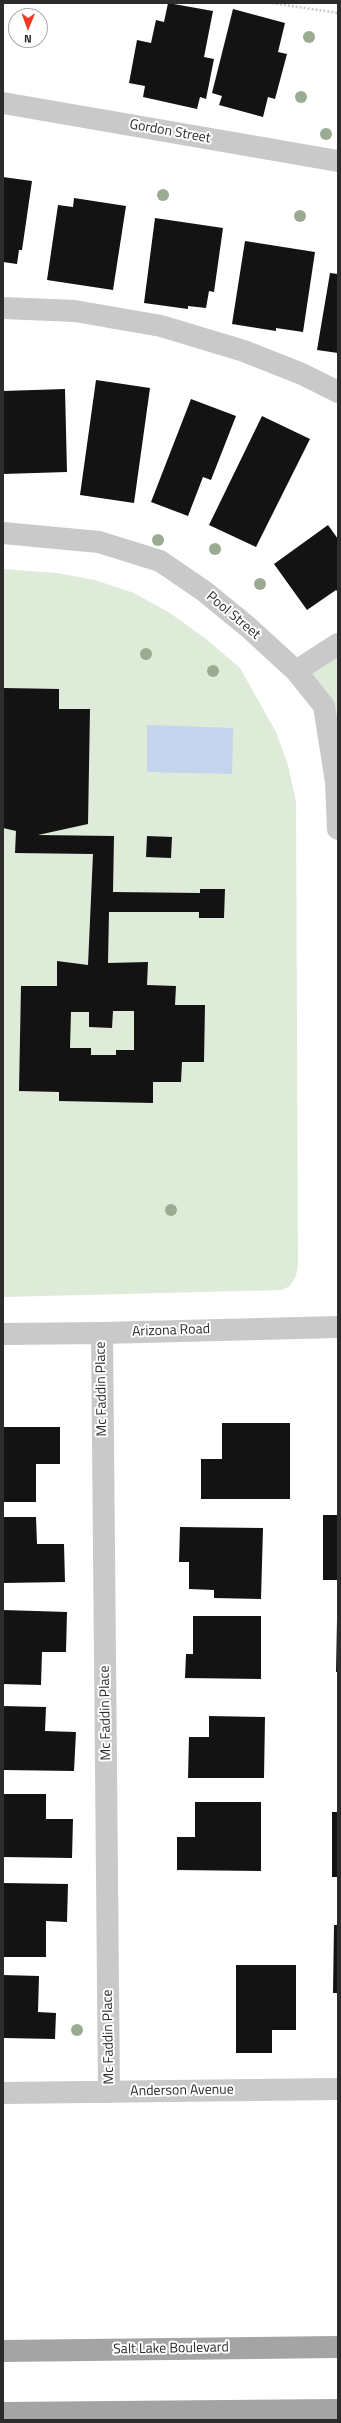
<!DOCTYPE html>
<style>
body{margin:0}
#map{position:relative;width:341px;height:2423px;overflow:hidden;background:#fff;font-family:"Titillium Web",sans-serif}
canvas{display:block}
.frame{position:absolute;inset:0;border:4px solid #2c2c2c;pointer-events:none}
.north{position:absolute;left:8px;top:8px;width:40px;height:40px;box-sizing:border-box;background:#fff;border:1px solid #ababab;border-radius:50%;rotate:181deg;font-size:11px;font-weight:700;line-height:16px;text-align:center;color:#2c2c2c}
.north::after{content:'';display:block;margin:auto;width:14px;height:18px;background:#ee3c23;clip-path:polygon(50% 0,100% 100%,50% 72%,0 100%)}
</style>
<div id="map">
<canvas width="341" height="2423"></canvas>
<div class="frame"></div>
<div class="north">N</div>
</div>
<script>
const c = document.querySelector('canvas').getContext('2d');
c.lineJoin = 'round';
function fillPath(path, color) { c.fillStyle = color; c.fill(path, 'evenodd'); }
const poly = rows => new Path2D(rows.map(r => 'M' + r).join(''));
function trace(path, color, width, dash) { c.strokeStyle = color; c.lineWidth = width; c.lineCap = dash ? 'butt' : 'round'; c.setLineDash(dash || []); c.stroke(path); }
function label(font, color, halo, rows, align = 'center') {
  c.font = font + ' "Titillium Web",sans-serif'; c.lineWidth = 4; c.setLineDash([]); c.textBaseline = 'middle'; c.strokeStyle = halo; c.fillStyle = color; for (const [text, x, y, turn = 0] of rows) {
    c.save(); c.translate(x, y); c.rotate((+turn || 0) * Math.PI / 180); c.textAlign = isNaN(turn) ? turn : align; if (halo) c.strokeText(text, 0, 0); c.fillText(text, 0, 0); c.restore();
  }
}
const green = poly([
 [3,569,57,573,95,580,134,593,170,613,206,639,240,668,276,732,288,765,296,802,298,1264,296,1276,290,1286,282,1290,3,1297],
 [338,643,338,829,330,743,296,671]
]);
const water = poly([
 [147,725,233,728,232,774,147,772]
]);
const building = poly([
 [168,3,213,11,204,57,214,59,206,99,200,97,197,109,143,97,145,86,129,83,137,40,151,43,156,20,164,22],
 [233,9,285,23,278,52,287,54,275,99,268,97,263,117,219,105,222,96,212,93],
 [3,177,32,181,22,250,19,250,17,264,3,262],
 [74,198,126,206,113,290,47,280,58,205,73,207],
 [155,218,223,228,214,292,209,291,206,308,188,306,188,309,144,303],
 [245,241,315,252,303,332,276,328,276,331,232,324],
 [330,273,338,274,338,353,317,350],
 [96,380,150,388,134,503,80,495],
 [65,389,67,472,3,474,3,391],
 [191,399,236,416,211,480,203,477,188,516,151,502],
 [262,416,310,439,256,547,209,525],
 [328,525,338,539,338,592,336,590,307,610,274,564],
 [4,688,59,689,59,709,90,709,88,824,38,835,114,836,113,892,200,893,200,889,225,889,224,918,199,918,199,912,109,912,108,963,148,962,147,985,176,986,175,1005,205,1005,204,1062,182,1062,181,1082,153,1082,153,1103,59,1101,59,1092,19,1091,21,986,57,986,57,961,88,965,93,854,15,853,16,831,3,828],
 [113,1011,134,1011,134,1050,116,1050,116,1055,91,1055,91,1048,70,1048,71,1012,89,1012,89,1027,112,1028],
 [147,836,172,837,171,858,146,857],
 [222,1423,290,1423,290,1499,201,1499,201,1459,222,1459],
 [3,1427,60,1427,60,1464,36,1464,36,1502,3,1502],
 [323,1515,338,1515,338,1580,323,1580],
 [3,1517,36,1517,37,1544,64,1544,65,1582,3,1583],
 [180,1527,263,1528,261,1599,214,1598,214,1590,189,1589,189,1562,179,1562],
 [3,1610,67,1612,66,1652,42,1652,41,1685,3,1684],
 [193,1616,261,1616,261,1679,185,1678,186,1654,193,1654],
 [337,1620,338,1620,338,1672,336,1672],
 [3,1706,46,1707,45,1731,76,1732,74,1771,3,1770],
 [209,1716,265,1717,264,1778,188,1778,189,1737,209,1737],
 [3,1794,46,1794,46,1819,73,1819,72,1858,3,1857],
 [195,1802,261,1802,261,1871,177,1870,177,1837,195,1837],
 [332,1812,338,1812,338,1877,332,1877],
 [3,1883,68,1884,67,1922,46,1921,46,1957,3,1957],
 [334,1925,338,1925,338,1993,333,1993],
 [236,1965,296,1965,296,2030,272,2030,272,2053,236,2053],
 [3,1975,39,1976,38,2012,56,2013,55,2039,3,2038]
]);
const path = poly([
 [272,3,338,13]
]);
const minor = poly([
 [3,103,338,161],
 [3,308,75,311,161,326,244,351,302,374,338,392],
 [3,533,99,542,160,561,204,591,248,627,296,671,324,706,336,782,338,829],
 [296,671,338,644],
 [102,1333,109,2092],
 [3,1334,102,1333,338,1327],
 [3,2093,338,2089]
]);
const major = poly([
 [3,2351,338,2347],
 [3,2413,338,2410]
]);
const trees = [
 [309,37],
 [301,97],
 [326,134],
 [163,195],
 [300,216],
 [158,540],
 [215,549],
 [260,584],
 [146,654],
 [213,671],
 [171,1210],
 [77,2030]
];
const streetNames = [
 ["Gordon Street",170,132,10],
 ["Pool Street",233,616,40],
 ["Arizona Road",171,1331,-2],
 ["Mc Faddin Place",102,1389,-91],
 ["Mc Faddin Place",106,1713,-91],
 ["Mc Faddin Place",109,2037,-91],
 ["Anderson Avenue",182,2091,-1],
 ["Salt Lake Boulevard",171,2349,-1]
];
fillPath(green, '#deebd8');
fillPath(water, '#c3d4ec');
fillPath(building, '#131313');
trace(path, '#c9c9c9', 2.5, [2, 2]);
trace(minor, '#c9c9c9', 22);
trace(major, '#a4a4a4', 22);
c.fillStyle = '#99ac92';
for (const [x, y] of trees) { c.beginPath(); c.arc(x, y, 6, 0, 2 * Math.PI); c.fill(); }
label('14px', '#2c2c2c', '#fff', streetNames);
</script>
